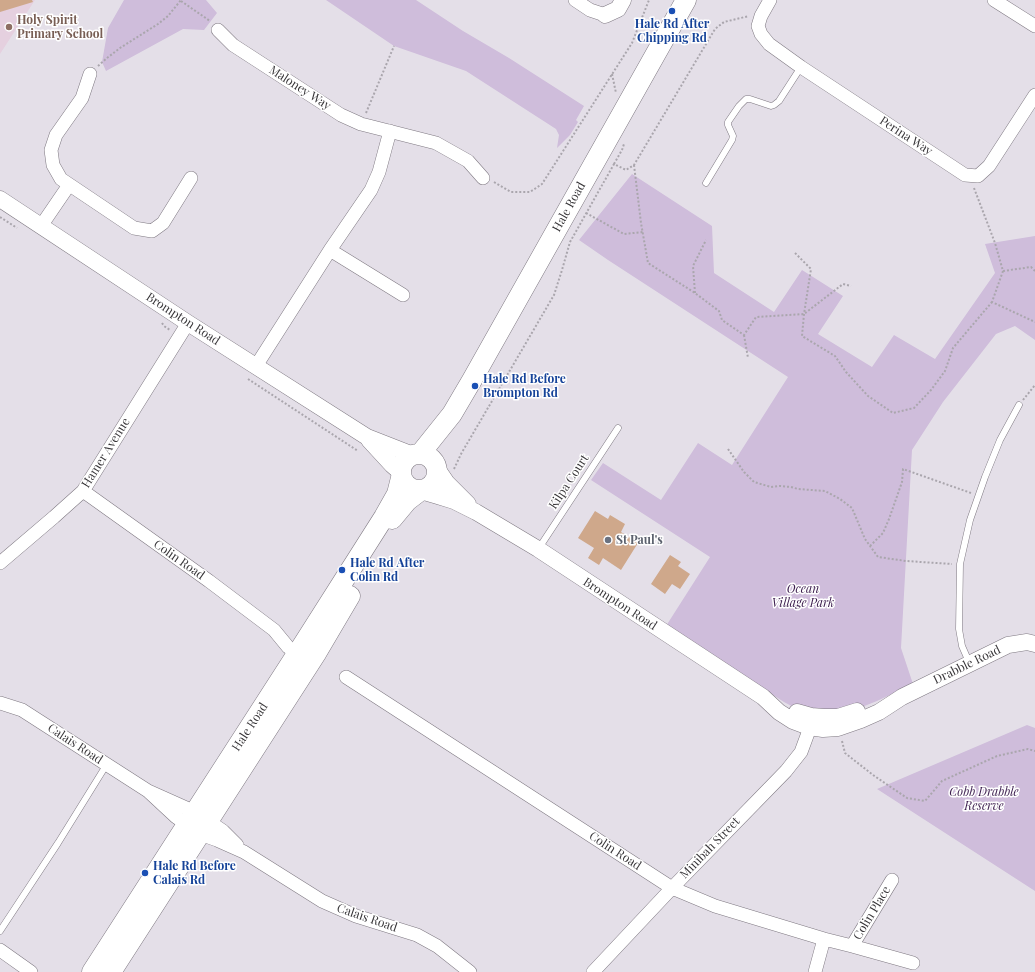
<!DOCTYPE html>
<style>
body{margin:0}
canvas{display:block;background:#e4dfe8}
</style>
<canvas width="1035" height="972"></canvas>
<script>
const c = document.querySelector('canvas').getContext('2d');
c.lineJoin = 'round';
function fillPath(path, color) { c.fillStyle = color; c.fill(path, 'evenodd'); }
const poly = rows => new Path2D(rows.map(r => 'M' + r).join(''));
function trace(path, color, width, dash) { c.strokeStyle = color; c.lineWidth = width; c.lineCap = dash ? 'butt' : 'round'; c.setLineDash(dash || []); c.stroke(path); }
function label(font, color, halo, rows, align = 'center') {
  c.font = font + ' "Playfair Display",serif'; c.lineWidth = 3; c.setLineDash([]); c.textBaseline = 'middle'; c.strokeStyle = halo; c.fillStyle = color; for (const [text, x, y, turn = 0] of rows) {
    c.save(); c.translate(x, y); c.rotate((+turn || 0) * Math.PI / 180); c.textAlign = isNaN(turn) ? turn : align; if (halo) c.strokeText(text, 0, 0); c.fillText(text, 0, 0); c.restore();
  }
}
const education = poly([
 [0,0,35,0,0,54]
]);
const green = poly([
 [124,0,206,0,217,13,204,30,183,29,106,71,102,62,108,28],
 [326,0,416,0,463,31,509,58,584,106,576,120,578,122,570,135,557,148,559,135,556,129,466,71,394,46],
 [632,174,712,226,714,273,774,312,802,270,843,296,818,334,872,367,894,335,935,359,995,273,985,244,1035,236,1035,340,1015,326,996,334,943,402,912,450,901,648,913,684,877,701,857,709,838,713,797,709,784,702,666,626,710,557,591,480,603,463,661,500,698,443,732,465,788,377,608,260,579,240],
 [1027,725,1035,728,1035,891,877,789]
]);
const building = poly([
 [0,0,32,0,33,2,0,12],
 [595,511,608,519,610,515,625,524,621,532,638,543,621,570,603,558,599,565,588,558,594,548,578,538],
 [670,555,681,562,678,566,690,574,680,589,672,584,665,594,651,584]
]);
const path = poly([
 [181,1,210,21],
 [98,66,107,58,120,48,158,24,168,16,181,0],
 [612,74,616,93],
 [366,113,394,46],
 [614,164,622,150,624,144],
 [634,165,641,223,648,263,695,293,719,311,722,320,744,335,756,317,804,314,843,284,851,286],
 [494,182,511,192,530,192,542,184,632,43,649,0],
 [974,188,995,243,1003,271,1031,267,1035,271],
 [586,213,624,234,643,232],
 [0,217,17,228],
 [795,253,811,269,804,314,802,336,835,356,846,372,868,396,893,413,914,408,931,390,945,371,953,348,992,302],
 [1003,271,992,302,1035,322],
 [695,293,693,266,706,240],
 [162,323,164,326,170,330],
 [744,335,748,358],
 [248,379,358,451],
 [1023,400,1035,385],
 [728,449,744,472,754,482,771,487,780,486,791,487,798,489,825,491,840,499,852,508,865,539,878,557,906,561,952,564],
 [454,469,461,454,554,295,562,270,570,242,614,164,626,170,634,165,715,29,724,22,749,16],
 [870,546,883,533,889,519,902,482,903,469,971,493],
 [842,741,845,753,873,775,907,798,925,801,942,781,997,756,1028,749,1035,751]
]);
const service = poly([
 [706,183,732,140,733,136,728,125,728,122,739,106,746,99,750,99,771,106,774,105,779,101,801,67],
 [539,548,618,428],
 [969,662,962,646,959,629,960,564,970,520,985,477,1000,440,1019,405],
 [0,931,58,843,107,764]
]);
const minor = poly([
 [575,0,590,10,605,15],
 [770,0,761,16,758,26,761,34,769,44,801,67,965,175,978,176,989,166,1035,95],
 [994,0,1035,26],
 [218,30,233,45,341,115,361,124,436,143,468,161,483,178],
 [90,74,82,98,56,135,51,150,53,165,61,179,134,228,152,231,163,223,191,178],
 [41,226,69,185],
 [330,250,403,295],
 [256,366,330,250,371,190,379,172,390,131],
 [83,491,209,581,274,630,288,647,303,659],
 [0,563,54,517,83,491,188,323],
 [346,677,672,888,715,906,824,939,852,946,913,963],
 [0,703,22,710,148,791,195,812,223,831,237,845],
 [148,791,176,817,200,834,217,840,244,852,322,901,356,916,417,935,437,946,470,972],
 [852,946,892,880],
 [0,950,31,972],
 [593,972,672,888,786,771,801,752,808,733,810,718],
 [815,972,824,939]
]);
const tertiary = poly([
 [605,15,618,9,623,0],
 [0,199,188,323,367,437,413,455],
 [369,440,392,465,400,472],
 [436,467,447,483,468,504],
 [421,491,438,496,454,501,476,512,538,549,763,697,779,712,793,721,809,727,823,729,838,728,861,720,879,712,902,697,1008,645,1027,642,1035,644],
 [797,712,811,716,824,717,838,717,857,711]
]);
const primary = poly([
 '401 472a18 18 0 1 1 36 0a18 18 0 1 1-36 0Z',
 [420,454,452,414,472,380,686,0],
 [392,519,407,501,420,491],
 [92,972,304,643,384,517,397,494,401,478],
 [111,972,317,652,350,596]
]);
const markers = [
 [672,11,4,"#1a4fb4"],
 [9,27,4,"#8d6e63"],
 [475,386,4,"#1a4fb4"],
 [608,540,4,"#6b7280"],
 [342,570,4,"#1a4fb4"],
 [145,873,4,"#1a4fb4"]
];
const educationNames = [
 ["Holy Spirit",17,20],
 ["Primary School",17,34]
];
const transitNames = [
 ["Hale Rd After",672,24,"center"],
 ["Chipping Rd",672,38,"center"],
 ["Hale Rd Before",483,379],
 ["Brompton Rd",483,393],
 ["Hale Rd After",350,563],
 ["Colin Rd",350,577],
 ["Hale Rd Before",153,866],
 ["Calais Rd",153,880]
];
const streetNames = [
 ["Maloney Way",300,88,33],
 ["Perina Way",906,136,33],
 ["Hale Road",569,207,-61],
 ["Brompton Road",183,319,33],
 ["Hamer Avenue",106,453,-58],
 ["Kilpa Court",569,482,-57],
 ["Colin Road",179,560,35],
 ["Brompton Road",620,604,33],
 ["Drabble Road",967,665,-26],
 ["Hale Road",250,727,-57],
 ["Calais Road",75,744,33],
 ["Minibah Street",710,848,-46],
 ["Colin Road",615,851,33],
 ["Colin Place",872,913,-59],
 ["Calais Road",367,918,19]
];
const worshipNames = [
 ["St Paul's",616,540]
];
const parkNames = [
 ["Ocean",803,589],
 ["Village Park",803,603],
 ["Cobb Drabble",984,792],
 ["Reserve",984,806]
];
fillPath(education, '#e5d0df');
fillPath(green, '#cfbddb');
fillPath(building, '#cfa88b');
trace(service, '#7f7982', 7);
trace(minor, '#7f7982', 14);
trace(tertiary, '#7f7982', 17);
trace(primary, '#7f7982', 21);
trace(path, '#aaa6ad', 2, [2, 2]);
trace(service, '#fff', 6);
trace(minor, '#fff', 13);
trace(tertiary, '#fff', 16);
trace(primary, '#fff', 20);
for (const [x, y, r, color] of markers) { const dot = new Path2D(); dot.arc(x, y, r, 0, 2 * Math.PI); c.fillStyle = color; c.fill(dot); trace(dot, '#fff', 1.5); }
label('bold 12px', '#785e54', '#fff', educationNames, 'left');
label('bold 12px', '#164399', '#fff', transitNames, 'left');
label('12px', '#373538', '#fff', streetNames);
label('bold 12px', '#5b616d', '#fff', worshipNames, 'left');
label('italic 12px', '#3b1c4d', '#fff', parkNames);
</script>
